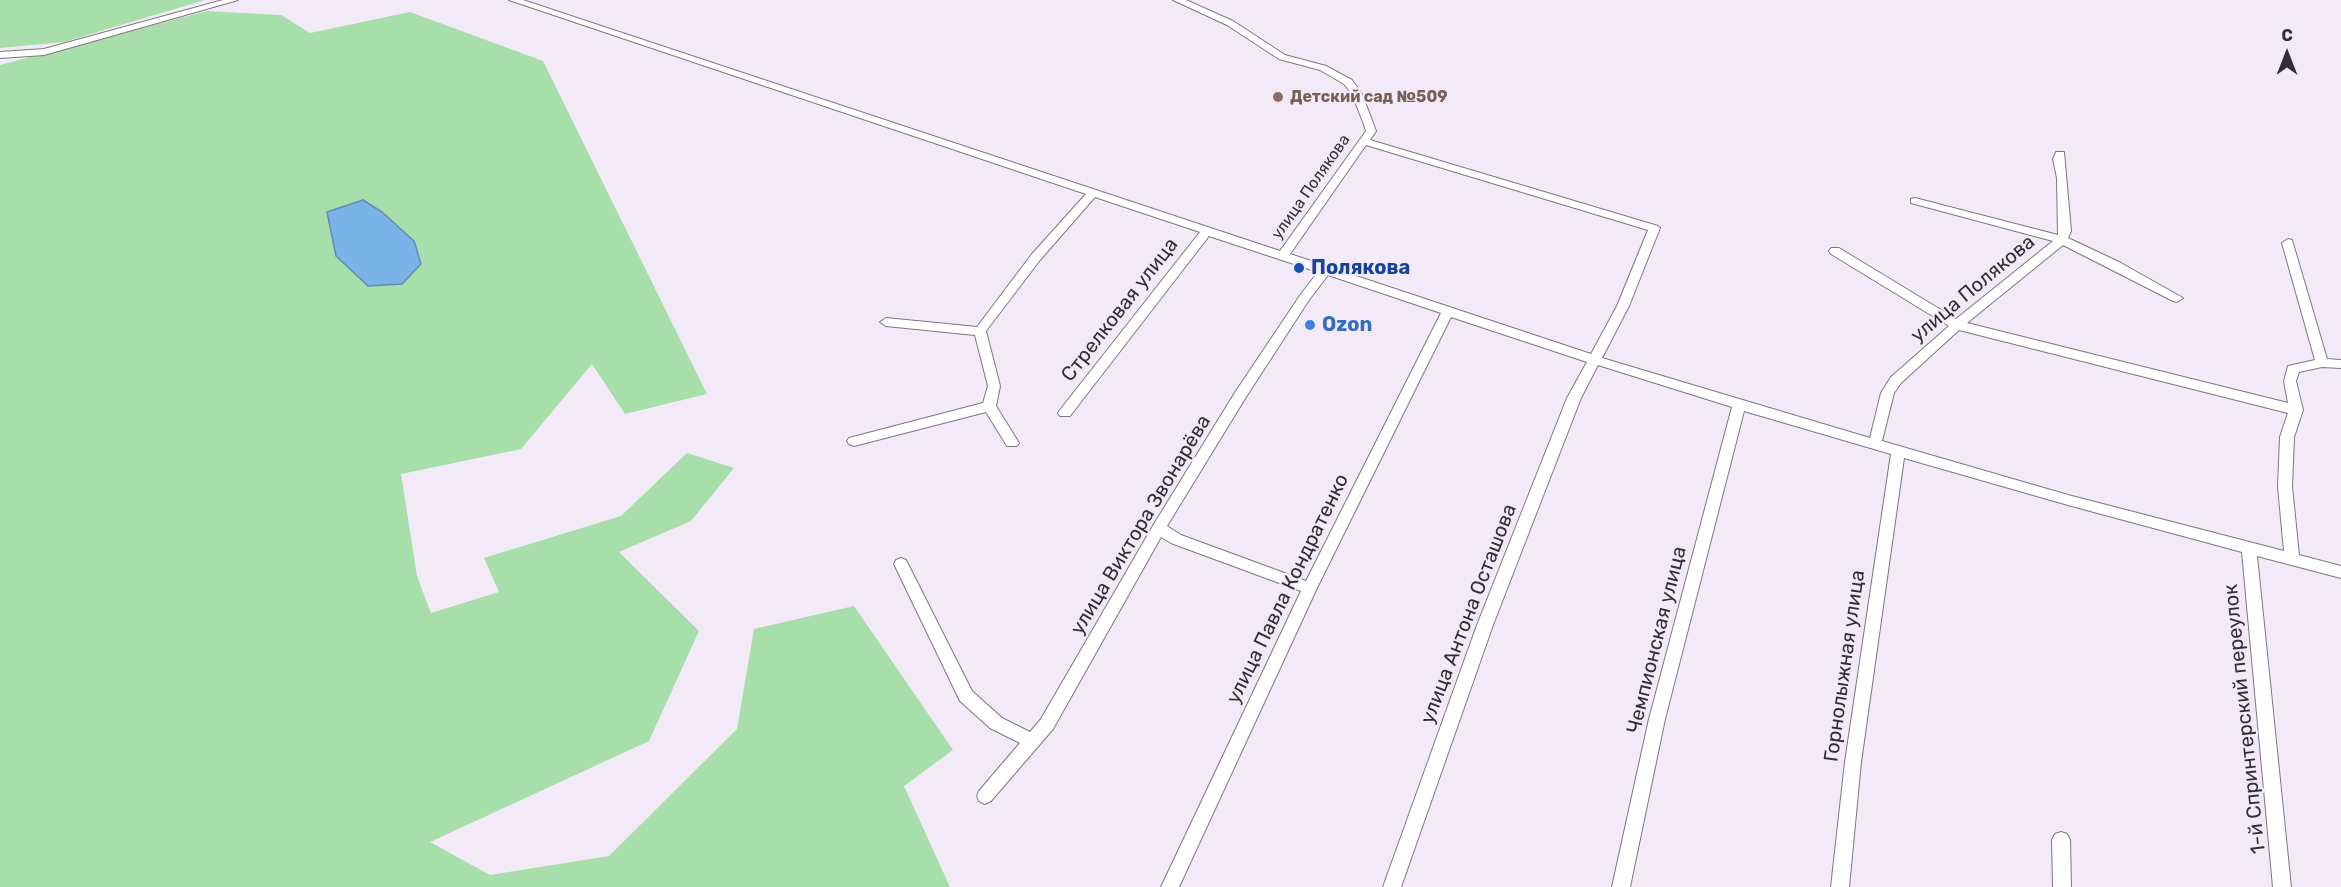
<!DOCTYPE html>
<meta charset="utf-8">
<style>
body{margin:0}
#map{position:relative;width:2341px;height:887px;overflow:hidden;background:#f2ebf7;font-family:Rubik,sans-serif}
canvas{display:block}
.north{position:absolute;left:2257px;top:24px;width:60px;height:60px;-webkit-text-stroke:4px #f2ebf7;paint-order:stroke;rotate:0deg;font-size:16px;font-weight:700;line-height:24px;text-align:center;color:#322f34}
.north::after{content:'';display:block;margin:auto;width:21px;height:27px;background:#322f34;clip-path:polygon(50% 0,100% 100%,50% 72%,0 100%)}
</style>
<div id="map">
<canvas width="2341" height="887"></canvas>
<div class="north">С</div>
</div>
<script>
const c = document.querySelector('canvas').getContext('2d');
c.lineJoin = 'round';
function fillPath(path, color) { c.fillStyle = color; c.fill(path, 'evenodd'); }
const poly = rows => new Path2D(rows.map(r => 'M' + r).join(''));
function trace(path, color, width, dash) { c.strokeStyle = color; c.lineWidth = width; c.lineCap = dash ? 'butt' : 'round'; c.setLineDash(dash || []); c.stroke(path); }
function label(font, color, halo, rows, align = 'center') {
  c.font = font + ' Rubik,sans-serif'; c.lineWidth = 4.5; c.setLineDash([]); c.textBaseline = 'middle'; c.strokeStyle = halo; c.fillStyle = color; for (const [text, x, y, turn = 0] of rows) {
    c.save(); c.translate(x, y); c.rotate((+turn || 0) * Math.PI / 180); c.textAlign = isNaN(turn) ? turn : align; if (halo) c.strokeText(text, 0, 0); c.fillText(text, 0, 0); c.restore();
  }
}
const green = poly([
 [0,0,205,0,64,42,0,48],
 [207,11,281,15,310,33,410,12,543,61,707,394,625,414,592,364,521,449,401,474,417,576,431,613,499,592,484,558,621,516,687,453,734,468,691,521,619,552,699,631,649,741,430,842,490,875,609,856,737,729,754,629,854,606,953,750,904,786,950,887,0,887,0,65]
]);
const water = poly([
 [363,200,382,212,414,241,421,264,402,284,368,286,336,256,327,212,363,200]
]);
const minor = poly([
 [223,0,238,0,44,55,0,58,0,52,44,49,223,0],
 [509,0,523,0,1280,251,1366,131,1363,122,1352,94,1344,84,1320,70,1279,59,1227,25,1173,0,1186,0,1233,21,1285,55,1326,66,1352,80,1362,94,1376,131,1370,140,1658,226,1660,228,1629,306,1602,358,1870,438,1881,393,1891,377,1949,326,1831,254,1829,251,1831,248,1839,248,1956,319,2053,241,1911,203,1911,199,1915,198,2058,235,2057,178,2053,159,2056,152,2064,152,2071,231,2068,238,2119,262,2183,298,2177,302,2173,301,2063,245,1967,323,2288,403,2284,381,2288,366,2315,360,2282,243,2288,239,2292,240,2327,359,2341,360,2341,368,2322,367,2299,372,2296,381,2303,410,2294,437,2292,487,2299,555,2341,566,2341,578,2257,556,2291,887,2273,887,2242,552,2068,505,1904,458,1861,762,1849,887,1831,887,1845,762,1891,454,1744,411,1665,719,1630,887,1612,887,1649,719,1732,407,1598,365,1581,398,1493,625,1401,887,1383,887,1477,625,1567,398,1587,362,1451,317,1317,588,1179,887,1161,887,1301,591,1171,543,1161,537,1053,729,991,801,985,804,979,801,977,796,979,791,1020,743,990,728,960,701,894,564,896,560,901,558,906,560,972,691,1002,718,1030,732,1041,719,1154,524,1236,391,1301,294,1318,272,1209,236,1070,416,1060,416,1058,413,1060,410,1200,232,1095,197,1040,260,986,331,1000,386,996,406,1019,443,1017,446,1007,446,986,412,854,446,849,444,847,441,849,438,983,403,988,386,975,335,886,326,880,322,886,318,977,327,1032,254,1086,194,509,0],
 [1366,145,1648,230,1617,306,1591,354,1290,254,1366,145],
 [1328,275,1441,313,1306,581,1181,535,1167,526,1246,397,1309,300,1328,275],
 [1959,330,2288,413,2280,437,2278,487,2284,551,2068,495,1882,441,1894,393,1901,383,1959,330],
 [2061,832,2067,834,2070,840,2071,887,2053,887,2052,840,2055,834,2061,832]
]);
const markers = [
 [1278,97,6,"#8d6e63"],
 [1299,268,6,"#1a4fb4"],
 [1310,325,6,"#3f7fe0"]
];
const farEducationnames = [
 ["Детский сад №509",1290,97]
];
const farStreetnames = [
 ["улица Полякова",1311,187,-55]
];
const transitNames = [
 ["Полякова",1311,268]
];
const streetNames = [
 ["улица Полякова",1973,289,-40],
 ["Стрелковая улица",1120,310,-52],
 ["улица Виктора Звонарёва",1141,525,-59],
 ["улица Павла Кондратенко",1288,589,-64],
 ["улица Антона Осташова",1469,614,-69],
 ["Чемпионская улица",1657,640,-76],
 ["Горнолыжная улица",1845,666,-82],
 ["1-й Спринтерский переулок",2245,719,-96]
];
const shopNames = [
 ["Ozon",1322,325]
];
fillPath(green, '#a7dea9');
fillPath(water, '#79b3e7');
trace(water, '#648bb1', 1.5);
trace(minor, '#7d7781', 2);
fillPath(minor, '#fff');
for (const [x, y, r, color] of markers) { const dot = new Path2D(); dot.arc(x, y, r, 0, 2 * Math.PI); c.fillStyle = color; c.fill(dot); trace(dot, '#f2ebf7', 2); }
label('bold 16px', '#785e54', '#f2ebf7', farEducationnames, 'left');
label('16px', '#322f34', '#f2ebf7', farStreetnames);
label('bold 20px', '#164399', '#f2ebf7', transitNames, 'left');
label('20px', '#322f34', '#f2ebf7', streetNames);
label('bold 20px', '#366cbe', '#f2ebf7', shopNames, 'left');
</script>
